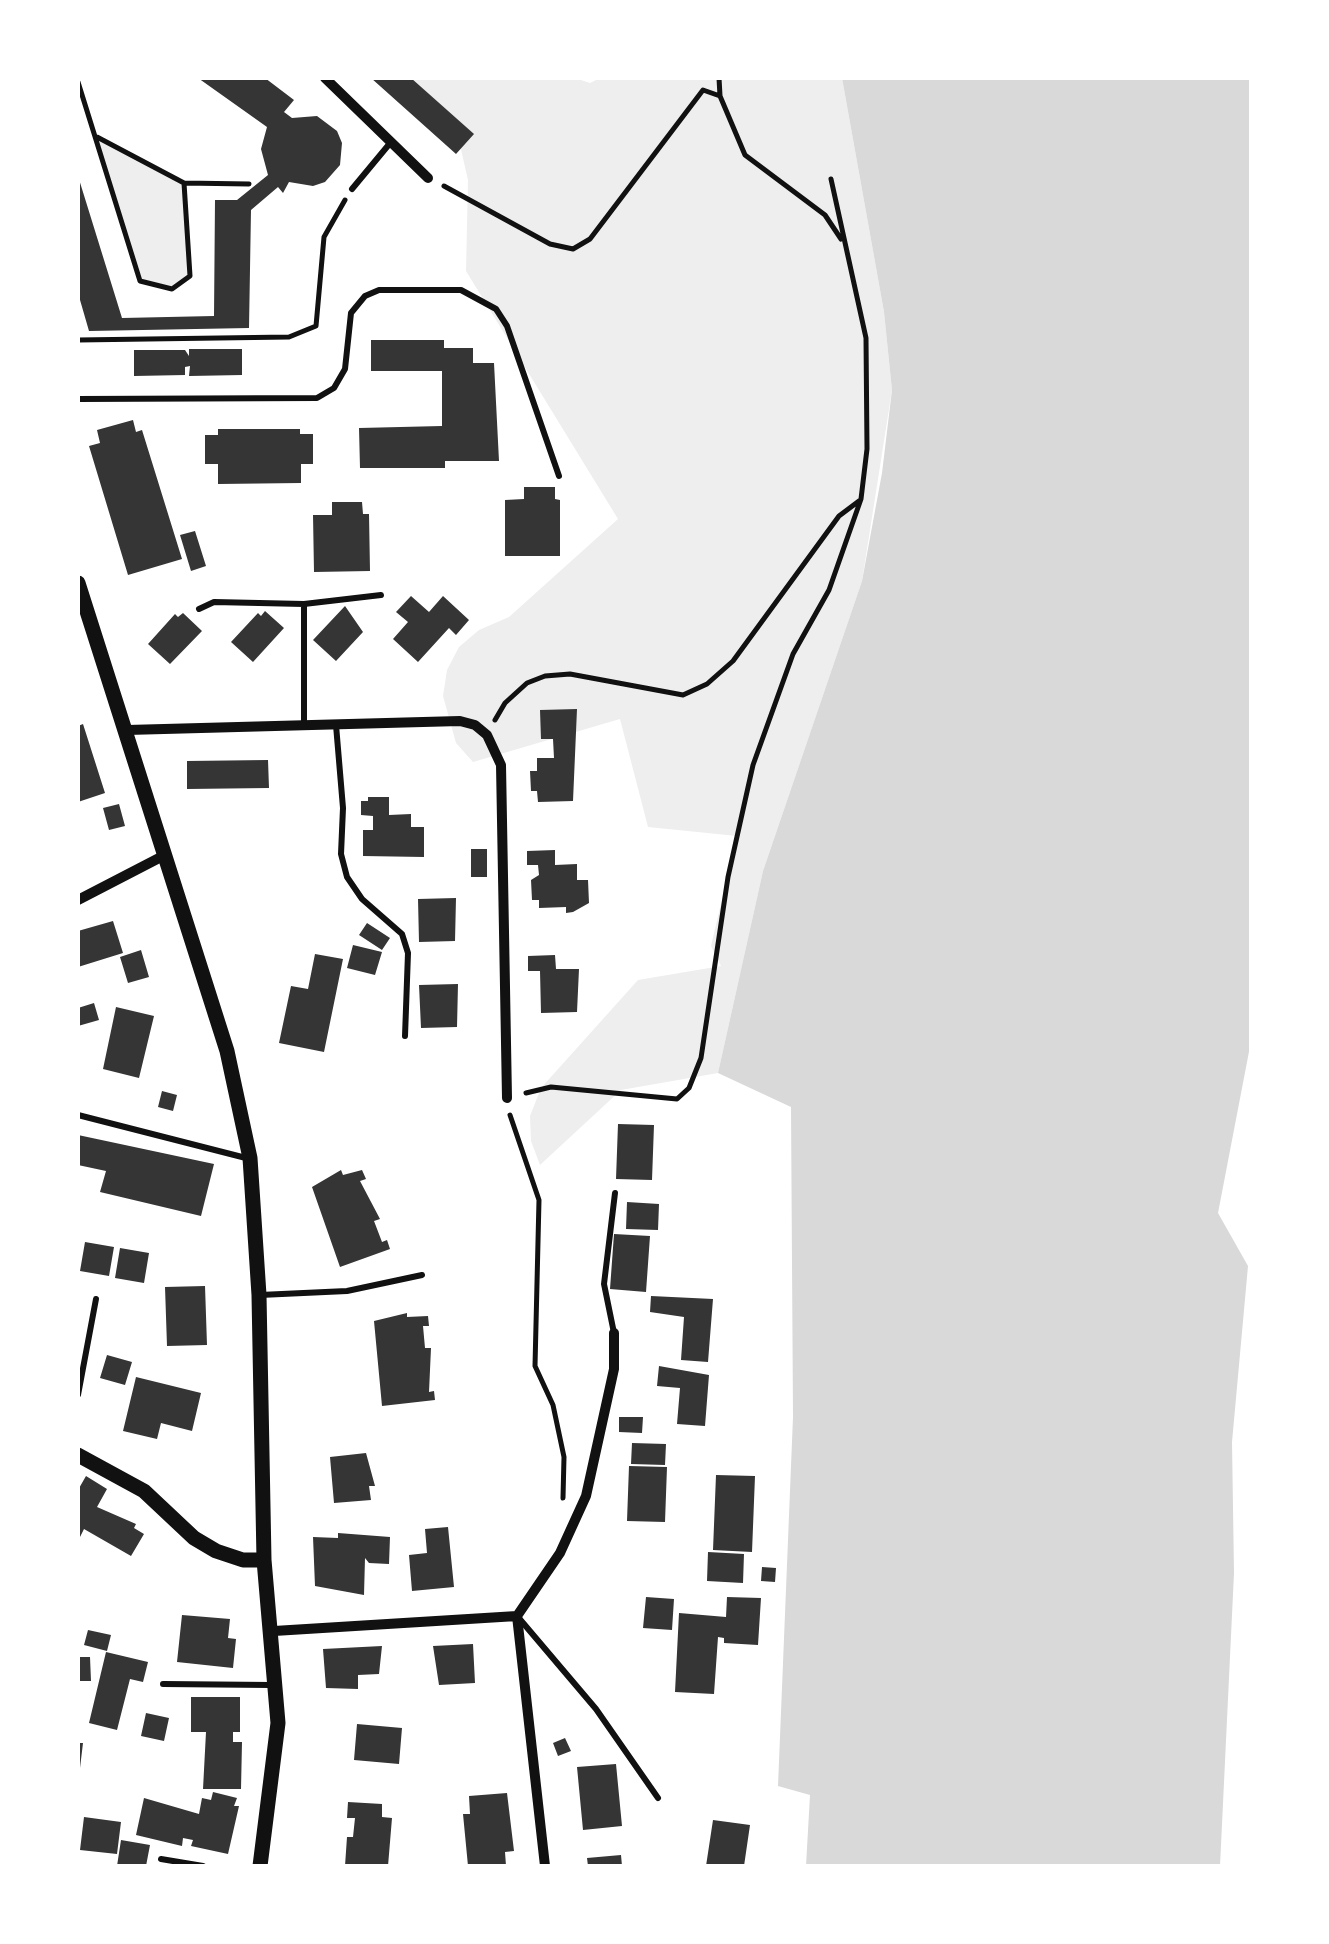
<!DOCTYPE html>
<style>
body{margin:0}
#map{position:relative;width:1329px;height:1944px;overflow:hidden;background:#fff;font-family:"PT Sans",sans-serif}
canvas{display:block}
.frame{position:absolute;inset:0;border:80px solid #fff;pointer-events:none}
</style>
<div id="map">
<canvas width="1329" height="1944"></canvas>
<div class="frame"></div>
</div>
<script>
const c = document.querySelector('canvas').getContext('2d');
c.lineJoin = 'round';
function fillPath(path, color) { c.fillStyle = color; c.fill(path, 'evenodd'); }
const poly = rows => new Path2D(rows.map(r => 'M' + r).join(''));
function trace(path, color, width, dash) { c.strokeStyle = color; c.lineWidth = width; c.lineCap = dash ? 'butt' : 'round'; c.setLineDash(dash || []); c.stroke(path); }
const green = poly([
 [401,78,575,78,590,83,600,78,842,78,884,312,892,390,862,581,763,871,718,1073,621,1090,540,1165,531,1141,530,1116,541,1088,638,980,721,966,711,946,737,836,648,827,620,719,473,762,456,743,443,696,447,670,459,647,479,630,509,617,618,519,466,271,468,180,457,132],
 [97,137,184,183,190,276,172,289,140,281]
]);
const water = poly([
 [842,78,1251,78,1252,1036,1218,1213,1248,1266,1232,1442,1234,1573,1220,1866,806,1866,810,1795,778,1786,793,1417,791,1107,718,1073,763,871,862,581,882,473,892,390,884,312]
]);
const building = poly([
 [198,78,265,78,294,100,284,112,292,118,317,116,337,131,342,143,340,165,325,182,313,186,289,182,283,193,278,187,251,210,249,328,89,331,78,293,78,176,122,318,214,316,215,200,237,200,268,175,261,149,267,127],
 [371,78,411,78,474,134,456,154],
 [371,340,444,340,444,348,473,348,473,363,494,363,499,461,445,461,445,468,360,468,359,428,442,426,442,371,371,371],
 [189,349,242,349,242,375,189,376,190,366,185,367,185,375,134,376,134,350,185,350,189,356],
 [133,420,136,432,142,430,182,559,128,575,89,446,100,443,97,430],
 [218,429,300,429,300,434,313,434,313,464,301,464,301,483,218,484,218,464,205,464,205,435,218,435],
 [524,487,555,487,555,499,560,500,560,556,505,556,505,500,524,499],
 [332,502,362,502,363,514,369,514,370,571,314,572,313,515,332,515],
 [195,531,206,566,191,571,180,535],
 [411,596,429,612,443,596,469,620,456,635,449,628,418,662,393,639,408,622,396,612],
 [345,606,363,632,336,661,313,640],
 [265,611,284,628,253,662,231,642,258,613,261,616],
 [183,613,202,631,170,664,148,644,175,614,178,617],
 [577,709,573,801,538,802,537,791,531,791,530,771,537,771,537,758,554,758,553,739,541,739,540,710],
 [83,724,105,793,78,802,78,726],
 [268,760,269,788,187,789,187,761],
 [368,797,389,797,389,815,411,814,411,827,424,827,424,857,363,856,363,830,373,830,373,816,361,815,361,801,368,801],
 [119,804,125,826,109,830,103,808],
 [471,849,487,849,487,877,471,877],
 [555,850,555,865,577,864,577,880,588,880,589,903,573,912,566,913,566,907,539,908,539,900,532,900,531,880,539,875,538,865,527,865,527,851],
 [456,898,455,941,419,942,418,899],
 [113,921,123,953,78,967,78,931],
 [367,923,390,938,382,950,359,935],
 [353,945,382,952,375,975,347,968],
 [141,950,149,977,128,983,120,957],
 [315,954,343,959,324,1052,279,1043,291,986,308,989],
 [555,955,556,969,579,969,577,1012,541,1013,540,971,528,971,528,956],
 [458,984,457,1027,421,1028,419,985],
 [94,1003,99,1020,78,1026,78,1008],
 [116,1007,154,1016,139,1078,103,1069],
 [162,1091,177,1095,173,1111,158,1107],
 [618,1124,654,1125,652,1180,616,1179],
 [78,1135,214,1164,201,1216,100,1192,106,1171,78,1165],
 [341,1170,343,1175,362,1170,366,1179,360,1181,380,1219,374,1221,382,1242,387,1240,390,1249,340,1267,312,1187],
 [627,1202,659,1204,658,1230,626,1229],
 [614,1234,650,1236,646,1292,610,1289],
 [85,1242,114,1247,109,1276,80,1271],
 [120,1248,149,1253,144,1283,115,1278],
 [205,1286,207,1345,167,1346,165,1287],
 [651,1296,713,1299,708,1362,681,1360,684,1317,650,1312],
 [407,1313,407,1317,428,1316,429,1326,423,1326,425,1348,431,1348,429,1392,434,1391,435,1400,382,1406,374,1321],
 [107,1355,132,1362,125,1385,100,1378],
 [659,1366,709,1375,705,1426,677,1424,680,1388,657,1386],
 [136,1377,201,1393,192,1431,161,1423,157,1439,123,1431],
 [619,1417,643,1417,642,1433,619,1432],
 [632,1443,666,1444,665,1465,631,1464],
 [366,1453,375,1486,369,1486,371,1500,334,1503,330,1457],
 [629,1466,667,1467,665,1522,627,1521],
 [716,1475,755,1476,752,1552,713,1550],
 [86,1476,107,1489,97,1507,136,1524,134,1528,144,1534,131,1556,84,1529,78,1541,78,1490],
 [448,1527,454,1587,412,1591,409,1555,427,1553,425,1529],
 [338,1533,390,1537,389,1564,369,1563,365,1558,364,1595,315,1586,313,1537,338,1538],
 [708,1552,744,1554,743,1583,707,1581],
 [762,1567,776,1568,775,1582,761,1581],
 [646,1597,674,1599,672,1630,643,1628],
 [727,1597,761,1598,758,1645,724,1643,724,1638,718,1637,714,1694,675,1692,679,1613,726,1617],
 [182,1615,230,1619,228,1638,236,1639,233,1668,177,1662],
 [88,1630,111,1635,107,1651,84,1645],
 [473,1644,475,1683,439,1685,433,1646],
 [382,1646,379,1674,358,1675,358,1689,326,1688,323,1649],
 [106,1652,148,1662,143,1682,130,1679,117,1730,89,1723],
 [78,1657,90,1657,91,1681,78,1681],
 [191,1697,240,1697,240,1732,233,1732,233,1742,242,1742,241,1789,203,1789,206,1732,191,1732],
 [146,1713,169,1718,164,1741,141,1736],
 [357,1724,402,1728,399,1764,354,1760],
 [565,1738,571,1751,558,1756,553,1743],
 [78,1743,83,1743,80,1768,78,1768],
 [616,1764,622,1826,583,1830,577,1767],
 [213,1792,237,1798,234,1806,239,1806,228,1854,191,1846,193,1840,183,1838,182,1846,136,1835,144,1798,199,1814,202,1798,211,1800],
 [507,1793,514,1851,505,1852,506,1866,468,1866,463,1814,470,1814,469,1796],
 [348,1802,382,1804,382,1817,392,1818,388,1866,345,1866,347,1837,353,1837,355,1818,347,1818],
 [84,1817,121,1822,117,1854,80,1850],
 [713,1820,750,1825,744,1866,706,1866],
 [121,1840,150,1845,146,1866,117,1866],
 [621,1855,622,1866,588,1866,587,1858]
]);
const path = poly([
 [719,78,720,96,745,155,825,215,841,239],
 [78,82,140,281,172,289,190,276,184,183,97,137],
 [184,183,249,184],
 [444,186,550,244,573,249,590,239,703,90,720,96],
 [78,340,289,337,316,326,324,237,345,200],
 [495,720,505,703,527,683,545,676,570,674,683,695,707,684,733,661,839,516,859,501],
 [526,1093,551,1087,677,1099,689,1088,701,1058,728,877,753,765,793,654,829,590,861,499,867,449,866,338,831,179],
 [510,1115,539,1200,535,1366,553,1405,564,1457,563,1498]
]);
const service = poly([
 [352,189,391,142],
 [78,399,317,398,334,388,345,369,351,313,365,296,379,290,461,290,496,309,507,326,559,476],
 [304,604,304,725],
 [199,609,214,602,304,604,381,595],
 [336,725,343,808,341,854,347,877,362,899,402,934,408,953,405,1036],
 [78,1115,246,1158],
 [260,1295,347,1291,422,1275],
 [614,1333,604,1284,615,1193],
 [78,1395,96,1299],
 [518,1617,596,1709,658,1798],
 [163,1684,271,1685],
 [161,1859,203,1866]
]);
const minor = poly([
 [325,78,428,178],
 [127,730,460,721,475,725,487,735,501,765,507,1098],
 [78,900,163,856],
 [274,1631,517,1616],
 [545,1866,517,1616,560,1553,586,1496,614,1369,614,1333]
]);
const tertiary = poly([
 [78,583,227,1051,250,1158,259,1295,264,1560,278,1723,260,1866],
 [78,1455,144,1491,194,1538,216,1551,243,1560,264,1560]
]);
fillPath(green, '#eee');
fillPath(water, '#d9d9d9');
fillPath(building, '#353535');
trace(path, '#111', 5);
trace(service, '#111', 6);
trace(minor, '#111', 10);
trace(tertiary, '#111', 15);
</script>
